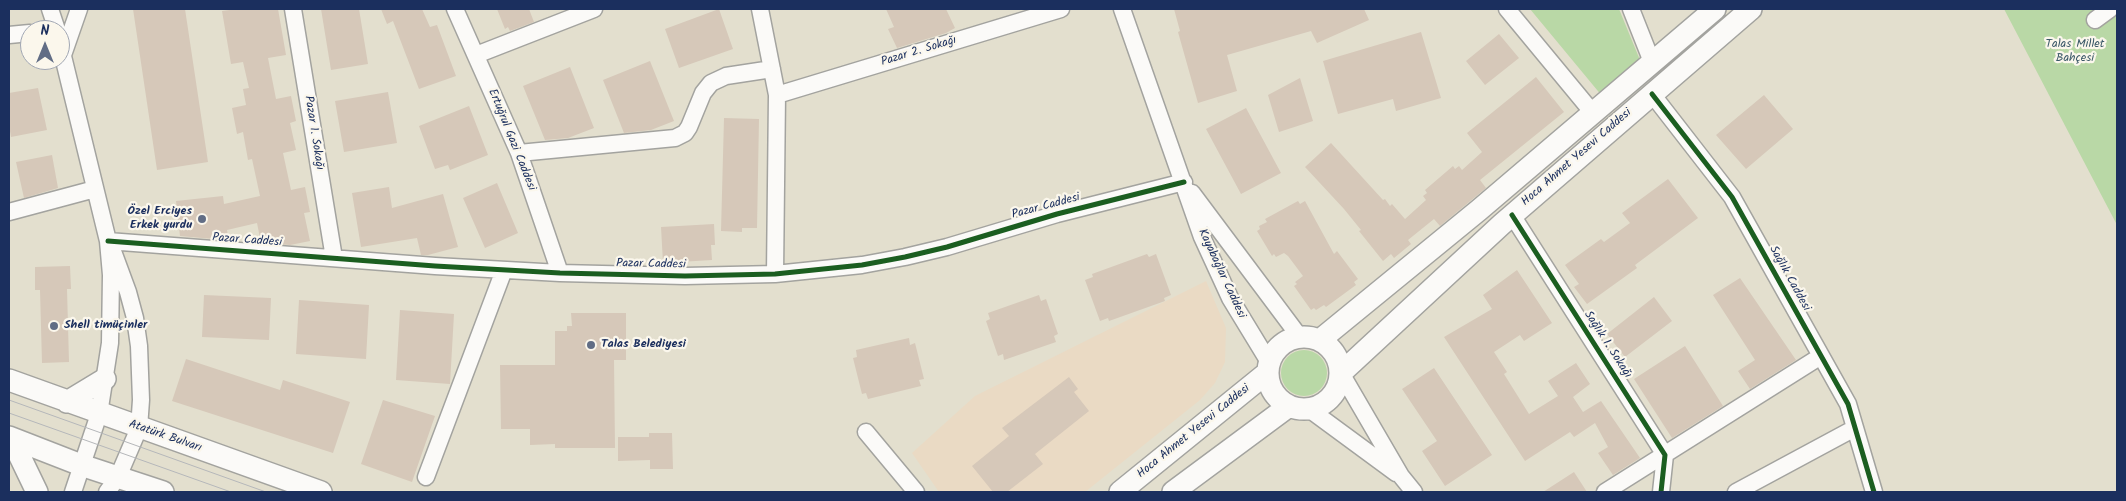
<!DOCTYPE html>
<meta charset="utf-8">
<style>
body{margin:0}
#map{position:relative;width:2126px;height:501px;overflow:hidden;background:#e3dfce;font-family:Kalam,sans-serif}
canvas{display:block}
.frame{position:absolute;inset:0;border:10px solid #1b2f5e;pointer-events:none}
.north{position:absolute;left:20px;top:20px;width:50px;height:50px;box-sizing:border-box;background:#fbf7ec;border:1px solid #a1a7b3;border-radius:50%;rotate:0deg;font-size:14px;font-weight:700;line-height:20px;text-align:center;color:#1b2f5e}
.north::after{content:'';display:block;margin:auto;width:18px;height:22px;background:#616d85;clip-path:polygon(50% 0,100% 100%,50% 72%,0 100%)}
</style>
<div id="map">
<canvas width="2126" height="501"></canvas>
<div class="frame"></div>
<div class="north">N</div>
</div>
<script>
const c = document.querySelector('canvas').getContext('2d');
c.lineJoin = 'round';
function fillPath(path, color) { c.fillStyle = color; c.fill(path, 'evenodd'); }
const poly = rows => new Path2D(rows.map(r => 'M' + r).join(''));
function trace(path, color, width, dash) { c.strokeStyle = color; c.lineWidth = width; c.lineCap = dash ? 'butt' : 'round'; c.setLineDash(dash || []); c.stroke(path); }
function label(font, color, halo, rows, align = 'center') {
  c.font = font + ' Kalam,sans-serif'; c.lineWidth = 4.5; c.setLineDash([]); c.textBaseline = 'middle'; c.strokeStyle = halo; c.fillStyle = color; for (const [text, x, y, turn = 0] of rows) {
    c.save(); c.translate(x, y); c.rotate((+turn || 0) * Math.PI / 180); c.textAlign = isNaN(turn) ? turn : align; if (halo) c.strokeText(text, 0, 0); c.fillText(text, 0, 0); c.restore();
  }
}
const built = poly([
 [1206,281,1226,328,1225,362,1215,383,1200,400,1085,492,939,492,912,453,975,396]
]);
const green = poly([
 [1530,9,1619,9,1642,65,1607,102],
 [2004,9,2117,9,2117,225],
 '1281 373a23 23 0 1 1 46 0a23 23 0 1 1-46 0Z'
]);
const building = poly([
 [133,9,185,9,208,162,157,170],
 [237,9,278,9,286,55,268,58,276,99,291,96,296,121,290,123,296,150,283,153,291,190,305,187,310,212,304,213,310,241,290,245,261,243,257,223,227,230,228,237,214,239,180,236,176,201,223,196,224,204,260,196,252,159,248,160,243,132,237,134,232,108,246,105,243,89,249,88,243,62,231,64,222,11],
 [321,9,359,9,368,64,331,70],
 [381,9,422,9,430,27,437,25,456,76,419,89,393,21,387,24],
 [497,9,529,9,534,22,510,31,508,27,505,29],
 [719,9,733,49,679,68,665,29],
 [886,9,946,9,955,28,946,33,897,48,888,29,894,27],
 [1174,9,1364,9,1369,20,1317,43,1311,31,1227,55,1237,91,1198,103,1178,32,1180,31],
 [1421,32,1441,98,1396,111,1393,99,1338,114,1323,61],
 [1499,34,1519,58,1485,85,1466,61],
 [650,61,674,121,651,130,624,133,603,80],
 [570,67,594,128,568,138,545,140,523,86],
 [1536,77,1564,112,1480,180,1486,188,1440,226,1434,219,1408,240,1411,244,1394,258,1391,254,1383,261,1359,231,1361,230,1344,209,1305,167,1331,143,1383,200,1385,199,1390,206,1392,204,1405,219,1426,200,1423,196,1427,193,1425,190,1453,166,1455,169,1459,166,1462,170,1482,152,1467,133],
 [1300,78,1313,121,1279,132,1268,95],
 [38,88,47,130,11,137,9,125,9,93],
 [388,92,397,143,344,152,335,101],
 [1764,95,1793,129,1746,169,1716,135],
 [469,106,488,155,450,170,448,165,435,169,419,126],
 [1246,108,1281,173,1241,194,1206,129],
 [724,118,759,119,757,228,742,228,742,232,721,231],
 [52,155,58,188,24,198,16,162],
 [1668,179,1698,218,1635,265,1637,268,1587,304,1574,287,1579,284,1565,265,1601,239,1604,242,1630,223,1622,213],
 [497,183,518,233,485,248,463,198],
 [389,187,392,208,443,194,458,247,428,255,421,255,417,238,361,247,352,193],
 [1298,201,1300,204,1305,201,1334,254,1337,251,1358,279,1354,282,1356,285,1326,307,1324,305,1316,310,1314,308,1311,310,1294,286,1297,284,1295,282,1303,276,1288,256,1284,253,1276,257,1274,254,1272,256,1257,231,1260,229,1259,226,1267,222,1265,219],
 [714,224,715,245,711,245,712,260,663,263,661,227],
 [1147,254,1149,257,1156,254,1171,295,1164,298,1165,301,1109,321,1108,318,1100,321,1085,280,1093,277,1092,274],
 [70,266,71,289,67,289,69,362,42,363,40,290,35,290,35,267],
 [1517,270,1552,323,1524,341,1520,335,1494,352,1507,372,1504,374,1529,414,1558,396,1548,381,1576,363,1590,384,1573,397,1583,412,1601,401,1640,458,1613,475,1598,453,1608,447,1595,423,1574,437,1570,432,1525,461,1444,337,1492,309,1483,295],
 [1740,278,1796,360,1750,389,1738,371,1755,360,1713,295],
 [204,295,271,298,269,340,202,337],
 [1039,295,1041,301,1046,299,1058,334,1054,336,1056,342,1004,360,1003,354,998,356,986,321,990,319,988,313],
 [1654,297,1672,321,1625,357,1607,334],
 [299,300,369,305,366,359,296,354],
 [400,310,454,314,450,384,396,380],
 [571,313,626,313,626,360,614,360,615,448,555,448,555,444,530,445,530,429,501,429,500,365,555,365,555,331,567,331,567,326,572,326],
 [909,338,910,345,915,343,924,379,919,380,921,386,868,399,866,393,862,394,853,358,857,357,856,350],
 [1685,346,1723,406,1672,438,1634,379],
 [186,359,280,390,283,380,350,402,333,453,172,401],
 [1434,368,1492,455,1445,486,1422,451,1437,441,1402,389],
 [1069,377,1078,389,1074,392,1089,411,1035,454,1043,464,1007,492,993,492,972,466,1009,436,1002,428],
 [383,400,435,416,412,482,361,464],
 [649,433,672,433,673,469,650,469,650,460,618,461,618,437,649,437],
 [1574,472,1587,492,1543,492]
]);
const minor = poly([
 [50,9,57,30],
 [293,9,334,258],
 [455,9,519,153,560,273],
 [760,9,777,95,775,274],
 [1122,9,1202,237,1230,298,1269,362],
 [1507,9,1593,113],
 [1631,9,1652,62],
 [2095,20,2110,9],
 [9,35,30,33],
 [60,44,108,241,111,275,110,343,99,414,73,492],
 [63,55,79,9],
 [476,55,594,9],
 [1652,94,1732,197,1848,404,1874,492],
 [777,95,1061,9],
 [519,153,675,138,685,133,689,127,703,93,711,83,726,76,772,69],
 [1192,193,1299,336],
 [9,212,95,189],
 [1512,215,1665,455,1661,492],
 [108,241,435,266,560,273,685,276,775,274,862,265,905,257,947,247,1057,214,1184,182],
 [1341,373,1401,476,1414,492],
 [1309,409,1396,473],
 [866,432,916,492],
 [426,477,504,270],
 [107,492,118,477,139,428,141,400,139,346,135,318,128,292,114,254],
 [1605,492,1821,356],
 [1736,492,1855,428]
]);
const major = poly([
 '1268 373a36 36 0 1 1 72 0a36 36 0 1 1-72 0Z',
 [1320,340,1479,210,1715,9],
 [1341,373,1502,224,1751,9],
 [9,380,321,492],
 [67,402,105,379],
 [9,437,81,465,163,492],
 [11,438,37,492],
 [1120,492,1268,372],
 [1173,492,1289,406]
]);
const tram = poly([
 [9,400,266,492],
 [9,413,231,492]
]);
const cycleway = poly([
 [1652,94,1732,197,1848,404,1874,492],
 [1512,215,1665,455,1661,492],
 [108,241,435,266,560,273,685,276,775,274,862,265,905,257,947,247,1057,214,1184,182]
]);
const markers = [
 [202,219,5,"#616d85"],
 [54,326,5,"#616d85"],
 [591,345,5,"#616d85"]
];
const parkNames = [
 ["Talas Millet",2075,45],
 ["Bahçesi",2075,59]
];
const streetNames = [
 ["Pazar 2. Sokağı",919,52,-17],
 ["Pazar 1. Sokağı",313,133,81],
 ["Ertuğrul Gazi Caddesi",511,140,68],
 ["Hoca Ahmet Yesevi Caddesi",1577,158,-41],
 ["Pazar Caddesi",1046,207,-15],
 ["Pazar Caddesi",247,241,4],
 ["Pazar Caddesi",651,265,1],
 ["Kayabağlar Caddesi",1221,274,65],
 ["Sağlık Caddesi",1789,279,61],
 ["Sağlık 1. Sokağı",1607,345,57],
 ["Hoca Ahmet Yesevi Caddesi",1194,432,-39],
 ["Atatürk Bulvarı",165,437,19]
];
const poiNames = [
 ["Özel Erciyes",192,212,"right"],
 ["Erkek yurdu",192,226,"right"],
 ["Shell timüçinler",64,326],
 ["Talas Belediyesi",601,345]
];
fillPath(built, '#eadac4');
fillPath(green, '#b9d8a6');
fillPath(building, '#d6c8b9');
trace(minor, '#a3a39f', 19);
trace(major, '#a3a39f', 24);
trace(minor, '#fbfaf8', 16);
trace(major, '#fbfaf8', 21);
trace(tram, '#b5b7ba', 1);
trace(cycleway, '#1b5e20', 5);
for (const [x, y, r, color] of markers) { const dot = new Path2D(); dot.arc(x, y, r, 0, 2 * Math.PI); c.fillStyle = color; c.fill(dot); trace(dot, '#fbf7ec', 2); }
label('12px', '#3a5868', '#fbf7ec', parkNames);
label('12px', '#1b2f5e', '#fbf7ec', streetNames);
label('bold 12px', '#1b2f5e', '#fbf7ec', poiNames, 'left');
</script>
